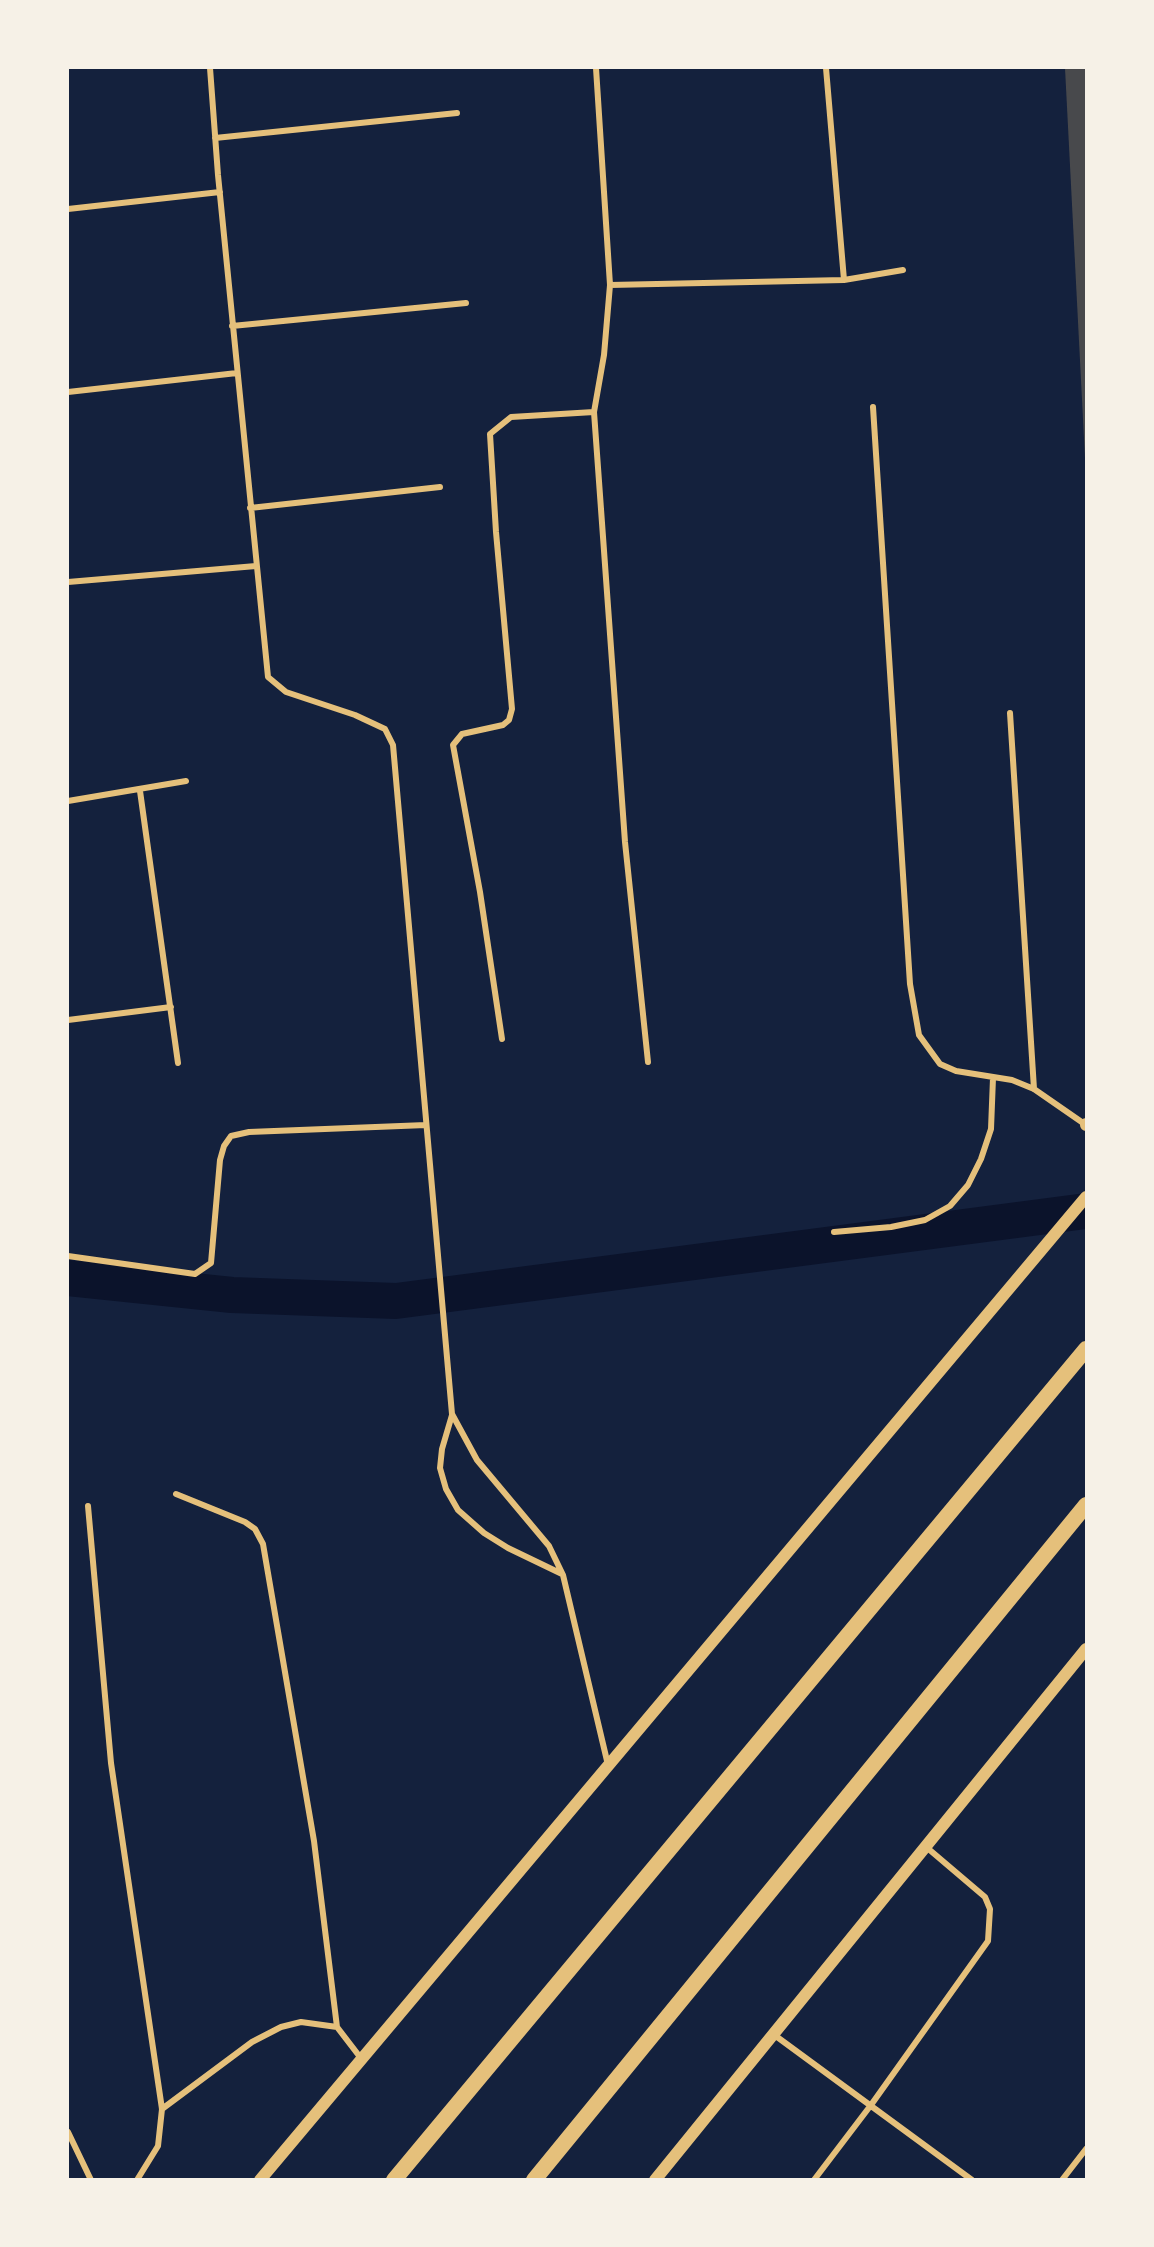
<!DOCTYPE html>
<style>
body{margin:0}
#map{position:relative;width:1154px;height:2247px;overflow:hidden;background:#14213d;font-family:"Titillium Web",sans-serif}
canvas{display:block}
.frame{position:absolute;inset:0;border:69px solid #f6f1e7;pointer-events:none}
</style>
<div id="map">
<canvas width="1154" height="2247"></canvas>
<div class="frame"></div>
</div>
<script>
const c = document.querySelector('canvas').getContext('2d');
c.lineJoin = 'round';
const poly = rows => new Path2D(rows.map(r => 'M' + r).join(''));
function trace(path, color, width, dash) { c.strokeStyle = color; c.lineWidth = width; c.lineCap = dash ? 'butt' : 'round'; c.setLineDash(dash || []); c.stroke(path); }
function fillPath(path, color) { c.fillStyle = color; c.fill(path, 'evenodd'); }
const canal = poly([
 [68,1278,232,1295,396,1301,1086,1211]
]);
const building = poly([
 [1065,68,1086,68,1086,457,1085,458]
]);
const minor = poly([
 [210,68,218,175,268,677,286,692,355,715,385,729,393,745,452,1414,477,1460,549,1546,563,1575,608,1765],
 [596,68,610,285,604,355,594,412,625,842,648,1062],
 [826,68,844,280],
 [215,138,457,113],
 [68,209,220,192],
 [610,285,844,280,903,270],
 [232,326,466,303],
 [68,392,237,373],
 [873,407,910,984,919,1035,940,1064,956,1071,1012,1080,1034,1089,1086,1125],
 [250,508,440,487],
 [68,582,256,566],
 [1010,713,1034,1089],
 [140,791,178,1063],
 [68,801,186,781],
 [68,1020,171,1007],
 [502,1039,480,892,453,745,462,734,503,725,509,720,512,709,496,532,490,434,511,417,594,412],
 [834,1232,891,1227,925,1220,950,1206,968,1185,981,1159,991,1129,993,1078],
 [68,1256,195,1274,211,1263,220,1160,224,1146,231,1136,249,1132,426,1125],
 [452,1415,442,1449,440,1468,446,1489,458,1510,484,1533,508,1548,562,1574],
 [176,1494,245,1522,255,1529,263,1544,314,1841,337,2027],
 [88,1506,111,1763,162,2109,158,2146,137,2180],
 [773,2034,972,2180],
 [162,2109,252,2042,281,2027,301,2022,337,2027,360,2057],
 [68,2132,91,2180],
 [814,2180,871,2105,988,1941,990,1909,985,1897,925,1846],
 [1062,2180,1086,2149]
]);
const secondary = poly([
 [1086,1124,1086,1125],
 [260,2180,1086,1197],
 [655,2180,1086,1649]
]);
const trunk = poly([
 [394,2180,1086,1349],
 [534,2180,1086,1505]
]);
trace(canal, '#0b132b', 36);
fillPath(building, '#48494c');
trace(minor, '#e5c07b', 6);
trace(secondary, '#e5c07b', 12);
trace(trunk, '#e5c07b', 16);
</script>
